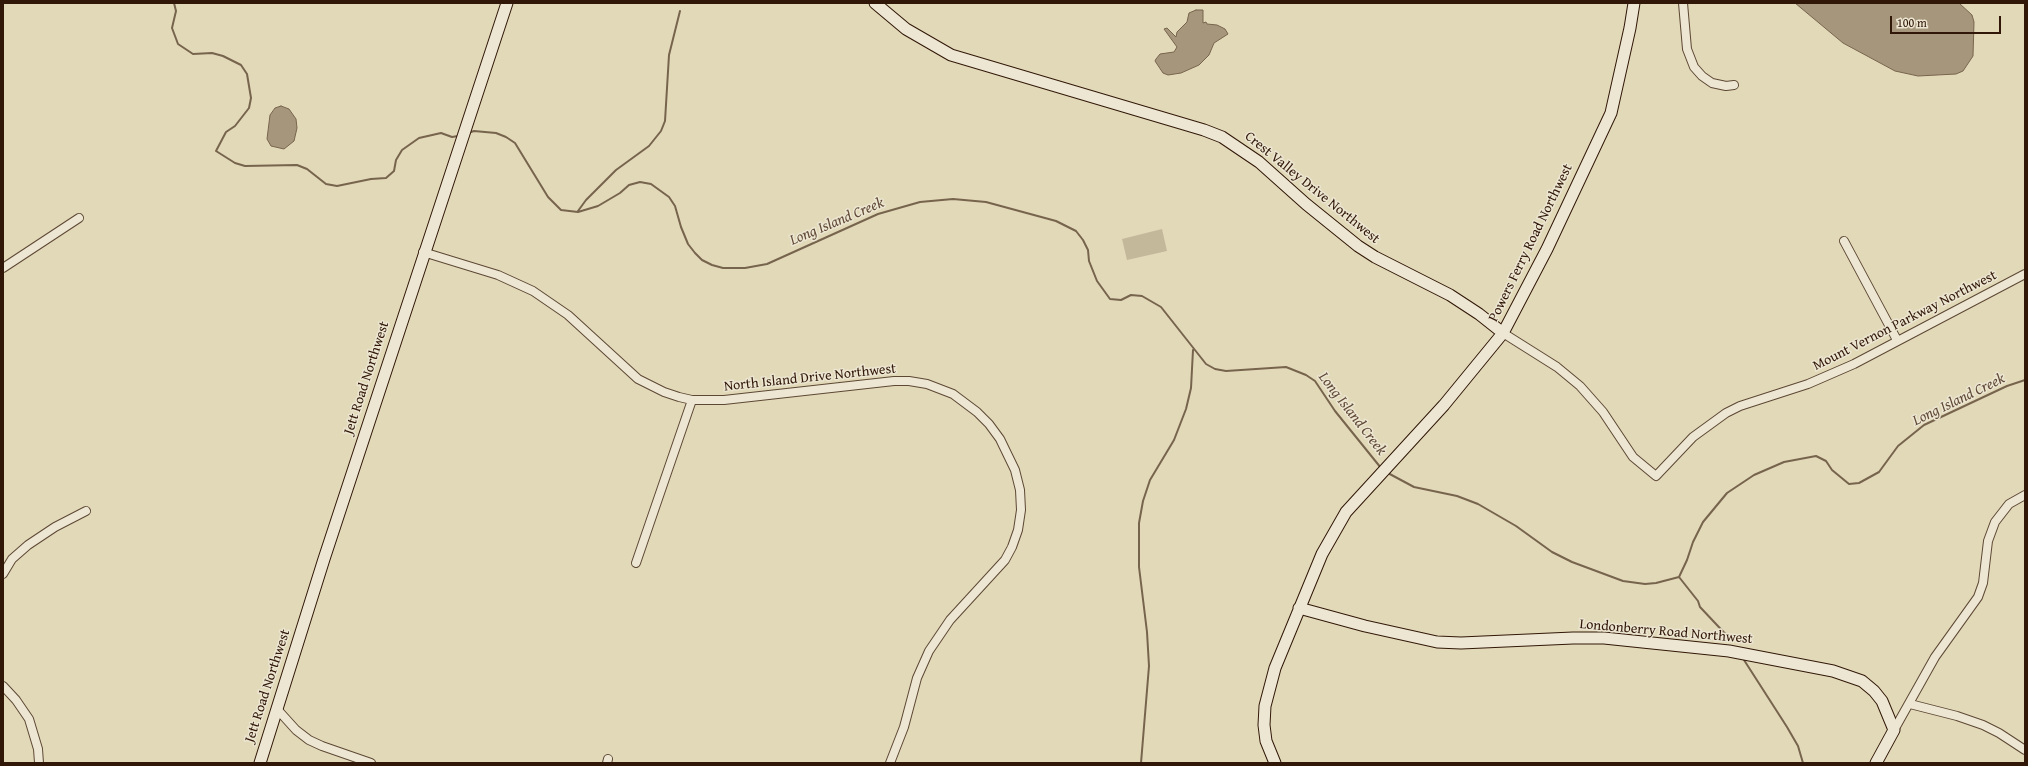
<!DOCTYPE html>
<style>
body{margin:0}
#map{position:relative;width:2028px;height:766px;overflow:hidden;background:#e2d9b9;font-family:"Gentium Book Plus",serif}
canvas{display:block}
.frame{position:absolute;inset:0;border:4px solid #311707;pointer-events:none}
.scale{position:absolute;left:1890px;top:16px;width:111px;height:18px;box-sizing:border-box;border:2px solid #311707;border-top:0;padding-left:5px;font-size:12px;line-height:14px;white-space:nowrap;color:#311707;-webkit-text-stroke:3px #ece6d2;paint-order:stroke}
</style>
<div id="map">
<canvas width="2028" height="766"></canvas>
<div class="frame"></div>
<div class="scale">100 m</div>
</div>
<script>
const c = document.querySelector('canvas').getContext('2d');
c.lineJoin = 'round';
function fillPath(path, color) { c.fillStyle = color; c.fill(path, 'evenodd'); }
const poly = rows => new Path2D(rows.map(r => 'M' + r).join(''));
function trace(path, color, width, dash) { c.strokeStyle = color; c.lineWidth = width; c.lineCap = dash ? 'butt' : 'round'; c.setLineDash(dash || []); c.stroke(path); }
function label(font, color, halo, rows, align = 'center') {
  c.font = font + ' "Gentium Book Plus",serif'; c.lineWidth = 3; c.setLineDash([]); c.textBaseline = 'middle'; c.strokeStyle = halo; c.fillStyle = color; for (const [text, x, y, turn = 0] of rows) {
    c.save(); c.translate(x, y); c.rotate((+turn || 0) * Math.PI / 180); c.textAlign = isNaN(turn) ? turn : align; if (halo) c.strokeText(text, 0, 0); c.fillText(text, 0, 0); c.restore();
  }
}
const green = poly([
 [1162,229,1167,251,1127,260,1122,239]
]);
const water = poly([
 [1795,3,1959,3,1972,15,1974,22,1973,56,1963,71,1956,74,1918,76,1895,71,1843,43,1795,3],
 [1196,10,1203,10,1203,23,1206,22,1207,24,1217,25,1225,29,1228,34,1214,43,1209,55,1199,65,1181,73,1168,75,1163,73,1155,61,1156,59,1160,54,1174,52,1177,47,1164,29,1167,28,1176,37,1177,32,1187,22,1189,13,1196,10],
 [281,106,289,109,296,119,297,128,294,141,284,149,271,146,267,139,270,115,275,108,281,106]
]);
const stream = poly([
 [174,3,176,11,172,28,178,44,193,54,212,53,223,56,241,65,247,74,251,98,249,108,235,126,226,132,216,151,235,163,245,166,297,165,307,169,326,184,337,186,371,179,386,178,394,171,396,160,402,150,419,138,441,133,452,137,458,136],
 [468,133,474,131,496,133,506,137,515,143,548,197,561,210,578,212,598,206,620,193,629,185,640,182,651,184,669,197,675,206,681,227,688,244,695,253,702,260,712,265,723,268,745,268,767,264,878,214,920,202,953,199,986,202,1056,221,1076,231,1083,240,1088,250,1089,261,1097,281,1110,299,1121,300,1131,295,1142,296,1161,307,1206,364,1215,369,1226,371,1286,367,1306,375,1315,381,1335,411,1381,468],
 [578,211,586,200,616,170,649,146,661,131,665,121,669,55,680,11],
 [1386,472,1414,487,1457,496,1478,504,1516,526,1552,552,1572,562,1623,581,1645,584,1656,583,1679,577,1687,560,1693,542,1703,522,1727,493,1754,475,1784,462,1816,456,1826,461,1832,470,1849,484,1859,483,1879,472,1898,446,1924,425,2007,386,2025,380],
 [1679,577,1698,601,1700,607,1732,641],
 [1744,660,1787,727,1798,746,1803,763],
 [1141,763,1149,666,1147,632,1139,567,1139,523,1143,501,1150,480,1174,440,1186,409,1191,388,1193,350]
]);
const street = poly([
 [1683,3,1687,49,1694,67,1702,76,1712,83,1726,86,1734,85],
 [1844,241,1897,340],
 [423,252,498,275,533,291,568,315,638,379,664,392,679,397,692,400,724,400,894,381,909,381,927,384,953,394,977,412,989,424,1000,439,1015,470,1020,490,1021,510,1018,530,1012,547,1005,560,950,620,929,651,917,678,904,727,890,763],
 [3,268,79,218],
 [1503,333,1557,367,1580,386,1603,412,1633,457,1656,476,1693,437,1726,413,1740,406,1808,384,1854,364,2025,274],
 [636,563,692,400],
 [3,574,12,559,28,545,55,527,86,511],
 [3,686,16,700,29,719,38,749,39,763],
 [1910,704,1957,716,1983,725,1999,733,2025,750],
 [277,709,296,730,309,740,322,746,371,763],
 [1894,730,1935,657,1978,597,1983,583,1988,541,1995,522,2009,504,2025,495],
 [607,763,608,759]
]);
const secondary = poly([
 [875,3,906,29,951,55,1204,130,1222,137,1259,162,1306,204,1358,246,1375,257,1450,295,1479,314,1503,333],
 [1299,608,1365,626,1437,642,1461,643,1573,638,1604,638,1729,651,1833,671,1862,681,1874,691,1882,701,1894,730,1876,763],
 [260,763,324,559,507,3],
 [1275,763,1266,741,1264,725,1265,706,1275,668,1322,554,1346,512,1444,405,1503,333,1547,249,1611,113,1630,28,1634,3]
]);
const streetNames = [
 ["Crest Valley Drive Northwest",1312,188,39],
 ["Powers Ferry Road Northwest",1531,243,-64],
 ["Mount Vernon Parkway Northwest",1905,321,-27],
 ["Jett Road Northwest",367,378,-72],
 ["North Island Drive Northwest",810,378,-6],
 ["Londonberry Road Northwest",1666,632,5],
 ["Jett Road Northwest",268,686,-72]
];
const waterNames = [
 ["Long Island Creek",837,222,-23],
 ["Long Island Creek",1959,400,-26],
 ["Long Island Creek",1352,414,52]
];
fillPath(green, '#c4b89b');
fillPath(water, '#a6977c');
trace(water, '#77644d', 1);
trace(stream, '#77644d', 2);
trace(street, '#5d4834', 10);
trace(secondary, '#311707', 13);
trace(street, '#ece6d2', 8);
trace(secondary, '#ece6d2', 11);
label('14px', '#311707', '#ece6d2', streetNames);
label('italic 15px', '#604a36', '#ece6d2', waterNames);
</script>
